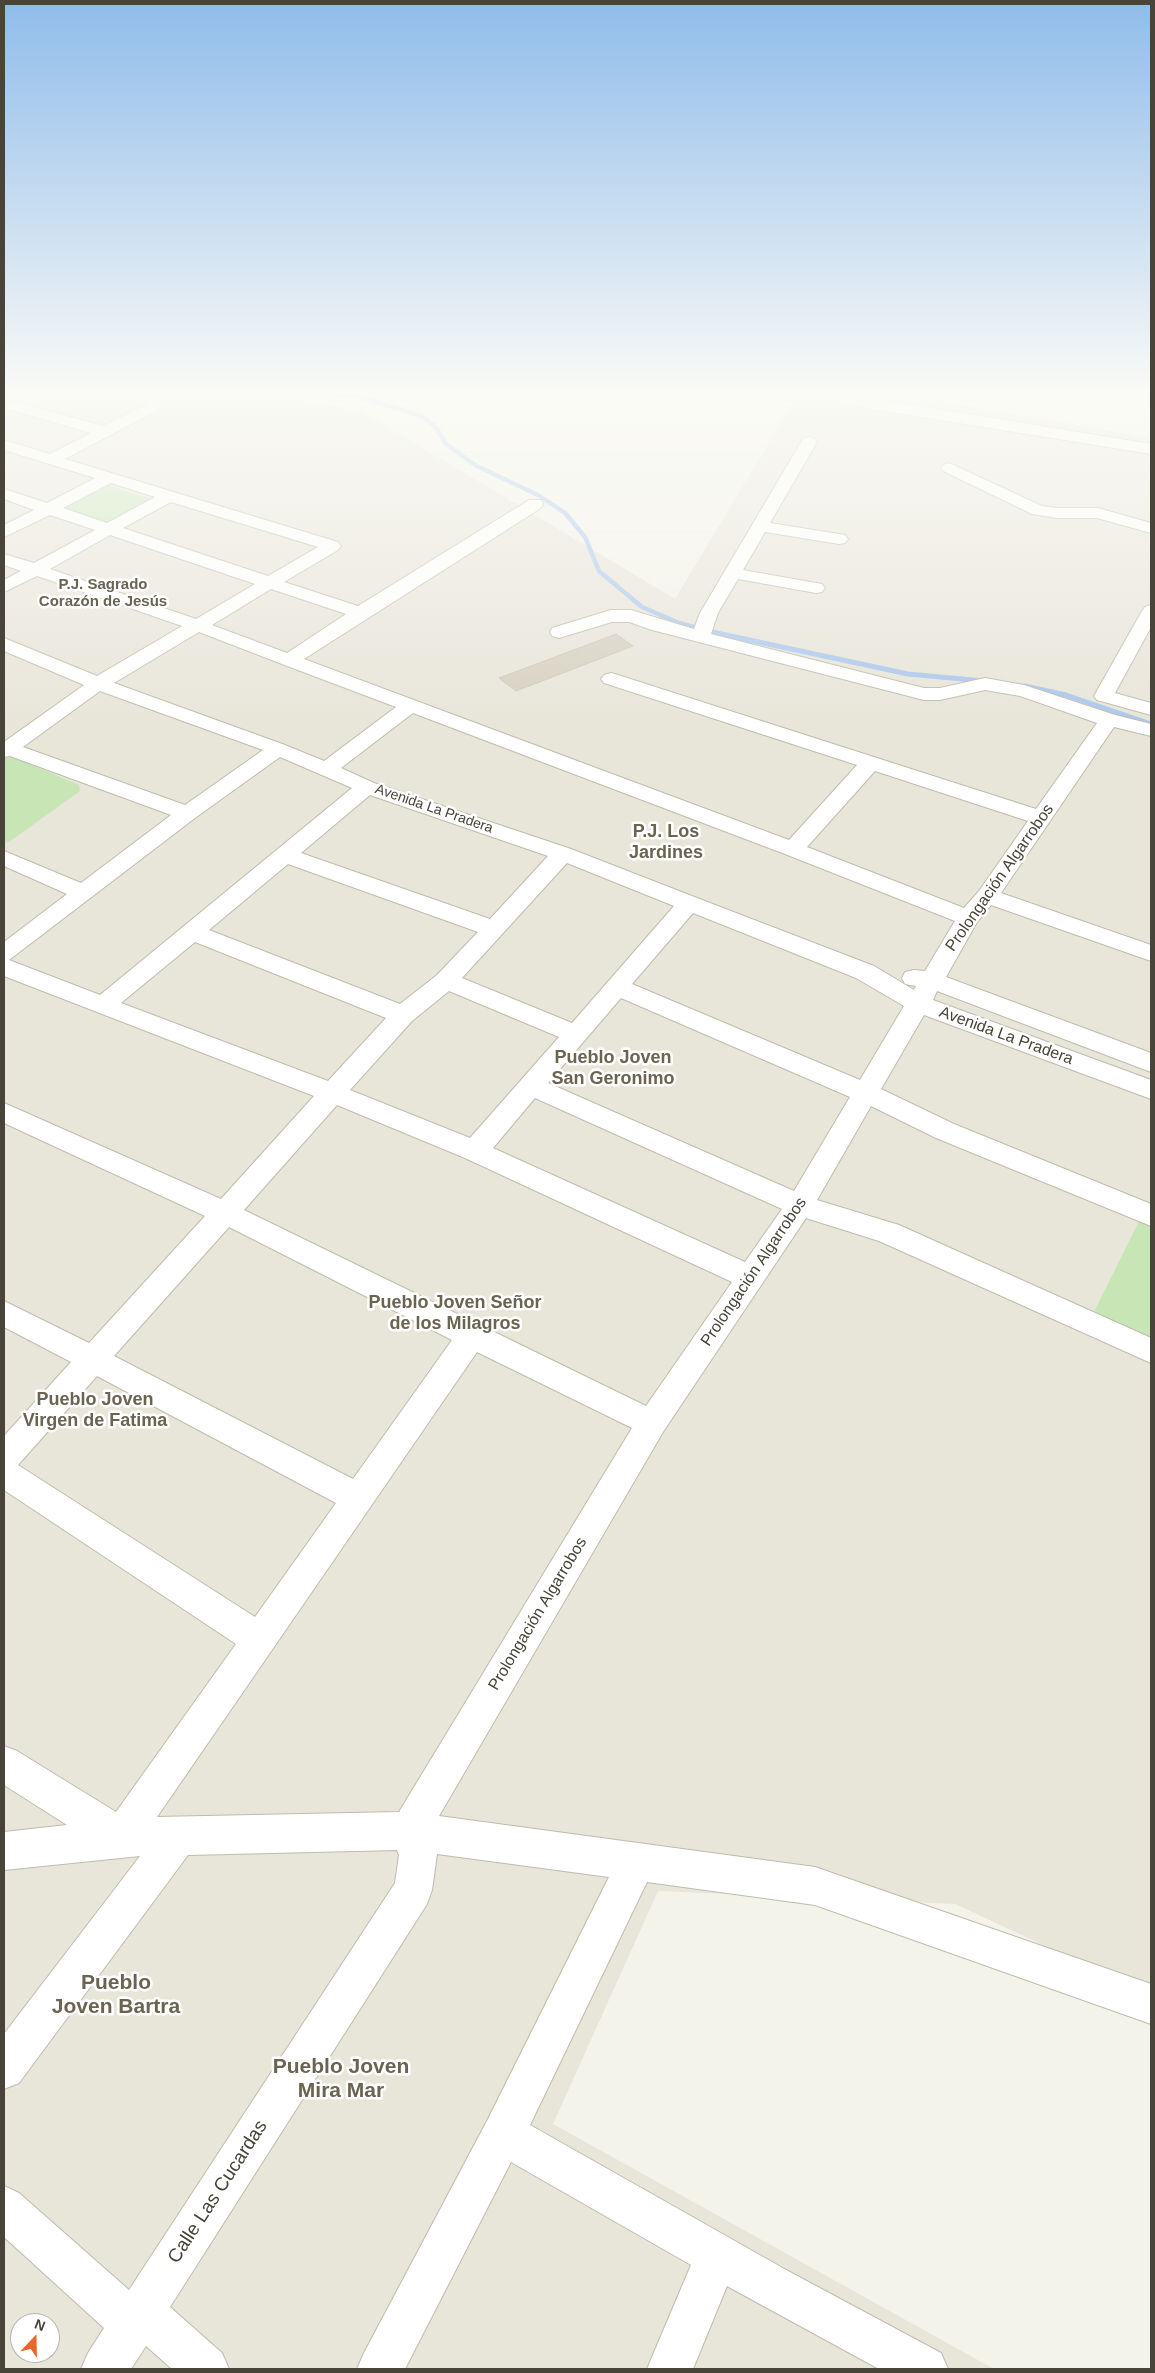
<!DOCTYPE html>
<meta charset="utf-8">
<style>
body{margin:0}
#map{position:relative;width:1155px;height:2373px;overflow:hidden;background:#f4f3ea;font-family:Helvetica,sans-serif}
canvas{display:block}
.frame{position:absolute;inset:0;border:5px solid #484439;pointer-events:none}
.north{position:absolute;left:10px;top:2313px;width:50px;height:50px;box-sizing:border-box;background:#fff;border:1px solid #b6b4b0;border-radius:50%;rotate:21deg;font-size:14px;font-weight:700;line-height:20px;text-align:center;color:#484439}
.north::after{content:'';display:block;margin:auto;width:18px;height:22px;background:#ec6629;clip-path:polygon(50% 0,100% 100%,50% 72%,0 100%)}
</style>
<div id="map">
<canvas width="1155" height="2373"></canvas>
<div class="frame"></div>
<div class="north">N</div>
</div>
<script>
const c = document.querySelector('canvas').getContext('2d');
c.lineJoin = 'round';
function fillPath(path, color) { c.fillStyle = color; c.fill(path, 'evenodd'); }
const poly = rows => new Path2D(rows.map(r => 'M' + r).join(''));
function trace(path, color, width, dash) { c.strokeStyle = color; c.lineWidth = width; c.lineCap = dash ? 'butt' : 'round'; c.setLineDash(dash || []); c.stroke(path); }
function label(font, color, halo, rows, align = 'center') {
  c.font = font + ' Helvetica,sans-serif'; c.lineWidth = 5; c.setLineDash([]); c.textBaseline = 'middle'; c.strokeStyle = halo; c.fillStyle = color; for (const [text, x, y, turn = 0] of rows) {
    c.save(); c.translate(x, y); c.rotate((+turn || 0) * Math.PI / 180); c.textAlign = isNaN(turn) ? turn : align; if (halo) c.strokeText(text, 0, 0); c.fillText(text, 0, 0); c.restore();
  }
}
const residential = poly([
 [4,394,264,394,361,411,675,599,798,394,903,394,1151,438,1151,1995,955,1904,658,1891,553,2124,994,2369,4,2369],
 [20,2323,50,2323,50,2353,20,2353]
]);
const green = poly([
 [104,484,151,499,106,526,57,510],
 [13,757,79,785,80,791,9,842,4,843,4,758],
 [1141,1217,1151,1222,1151,1344,1091,1318]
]);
const streamFar1 = poly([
 [332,394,357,396,424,417,437,429,446,444,475,465,538,495,565,513,585,537,599,571,642,607,679,623,716,633]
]);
const stream = poly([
 [712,632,908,674,984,681],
 [1025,686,1066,695,1151,724]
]);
const building = poly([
 [616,634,633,646,516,691,499,678,616,634]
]);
const minor = poly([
 [145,394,159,394,163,401,156,411,65,459,338,542,341,546,338,550,284,582,358,606,529,500,541,500,543,504,541,508,304,659,789,840,857,765,604,683,601,679,604,675,611,673,618,675,1036,809,1097,723,1020,696,985,690,940,700,924,700,652,630,629,622,612,622,559,638,552,636,550,632,552,628,611,610,631,610,694,629,700,613,803,439,809,437,815,439,817,442,770,523,839,534,845,535,848,539,845,543,839,544,765,532,743,570,816,583,822,584,825,588,822,592,816,593,738,579,718,613,711,634,924,688,940,688,985,678,1024,685,1115,715,1151,724,1151,736,1114,727,1001,893,1151,945,1151,961,991,905,977,922,946,977,1151,1053,1151,1072,937,991,933,1000,1151,1080,1151,1099,924,1015,881,1089,954,1124,1151,1204,1151,1226,936,1138,871,1106,817,1200,899,1225,1151,1338,1151,1363,879,1241,806,1218,663,1432,439,1816,815,1867,1151,1984,1151,2024,815,1905,647,1882,530,2125,788,2271,941,2353,948,2369,879,2369,727,2286,693,2369,647,2369,691,2265,511,2162,405,2369,357,2369,364,2353,488,2119,609,1877,437,1854,432,1890,427,1904,170,2307,222,2353,229,2369,172,2369,146,2346,131,2369,81,2369,88,2353,104,2328,4,2237,4,2186,19,2193,129,2290,395,1883,399,1855,397,1850,188,1855,19,2083,4,2089,4,2034,140,1856,4,1870,4,1832,67,1825,4,1785,4,1746,17,1751,116,1812,236,1644,4,1490,4,1436,71,1362,4,1327,4,1301,89,1343,205,1216,4,1123,4,1103,221,1199,314,1096,4,976,4,942,67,894,4,866,4,851,81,883,171,815,10,756,4,757,4,742,84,685,4,651,4,638,97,676,182,626,37,576,4,592,4,580,21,571,4,565,4,554,34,563,95,530,50,515,4,537,4,525,34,510,4,499,4,489,47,503,95,478,4,450,4,440,50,454,91,433,4,408,4,399,103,426,146,405,148,401,145,394],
 [111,483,155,497,107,523,63,508,111,483],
 [171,502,318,547,268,576,123,528,171,502],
 [110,535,255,584,196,619,50,569,110,535],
 [271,589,346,614,287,653,212,625,271,589],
 [199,632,282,664,396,707,324,761,285,745,114,683,199,632],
 [100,691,263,750,185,805,23,747,100,691],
 [413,713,785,854,955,921,925,971,914,970,905,972,902,978,905,984,916,986,914,990,874,966,697,898,571,849,374,783,341,768,413,713],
 [280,757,352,788,100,995,9,960,195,818,280,757],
 [875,771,1028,821,979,891,964,908,807,847,875,771],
 [370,795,548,856,490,919,301,853,370,795],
 [567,863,674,906,572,1023,462,978,567,863],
 [288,864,478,932,437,975,400,1004,209,930,288,864],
 [693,913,856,978,904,1006,860,1080,632,984,693,913],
 [195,942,386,1018,328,1081,121,1003,195,942],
 [449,991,559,1037,470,1138,350,1090,412,1021,449,991],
 [621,998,850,1097,794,1191,548,1083,621,998],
 [535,1098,782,1209,745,1262,493,1148,535,1098],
 [337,1105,465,1158,732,1282,646,1406,244,1210,337,1105],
 [229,1227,452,1340,353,1479,114,1356,229,1227],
 [477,1352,632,1428,399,1812,157,1817,477,1352],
 [97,1376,336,1503,255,1617,18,1465,97,1376],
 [819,394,846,394,1151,444,1151,454,872,409,821,397,819,394],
 [949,463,1042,506,1057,508,1098,508,1151,523,1151,533,1097,518,1057,518,1032,514,943,471,941,468,943,465,949,463],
 [1151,605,1151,627,1115,693,1151,703,1151,715,1097,700,1094,696,1142,611,1145,607,1151,605]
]);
const farStreetnames = [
 ["Avenida La Pradera",434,809,19]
];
const farNeighbourhoodnames = [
 ["P.J. Sagrado",103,585],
 ["Corazón de Jesús",103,602]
];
const streetNames = [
 ["Prolongación Algarrobos",1000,878,-55],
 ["Avenida La Pradera",1006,1036,20],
 ["Prolongación Algarrobos",754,1272,-56],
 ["Prolongación Algarrobos",538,1614,-59]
];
const neighbourhoodNames = [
 ["P.J. Los",666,832],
 ["Jardines",666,853],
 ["Pueblo Joven",613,1058],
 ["San Geronimo",613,1079],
 ["Pueblo Joven Señor",455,1303],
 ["de los Milagros",455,1324],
 ["Pueblo Joven",95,1400],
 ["Virgen de Fatima",95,1421]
];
const nearStreetnames = [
 ["Calle Las Cucardas",218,2192,-57]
];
const nearNeighbourhoodnames = [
 ["Pueblo",116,1983],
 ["Joven Bartra",116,2007],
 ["Pueblo Joven",341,2067],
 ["Mira Mar",341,2091]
];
fillPath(residential, '#e8e5d9');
fillPath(green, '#c8e5b6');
trace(streamFar1, '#abc7ec', 4.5);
trace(stream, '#abc7ec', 5);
fillPath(building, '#d5d0c0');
trace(building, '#cfc9b4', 1);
trace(minor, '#bfbcad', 2);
fillPath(minor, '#fff');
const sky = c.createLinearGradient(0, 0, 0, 726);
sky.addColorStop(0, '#8fbcea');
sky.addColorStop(0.54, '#fafaf6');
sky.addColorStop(1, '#fafaf600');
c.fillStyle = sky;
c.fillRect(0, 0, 1155, 726);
label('14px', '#484439', '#fff', farStreetnames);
label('bold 15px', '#6a6450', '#fff', farNeighbourhoodnames);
label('16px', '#484439', '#fff', streetNames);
label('bold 18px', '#6a6450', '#fff', neighbourhoodNames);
label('19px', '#484439', '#fff', nearStreetnames);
label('bold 21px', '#6a6450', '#fff', nearNeighbourhoodnames);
</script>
